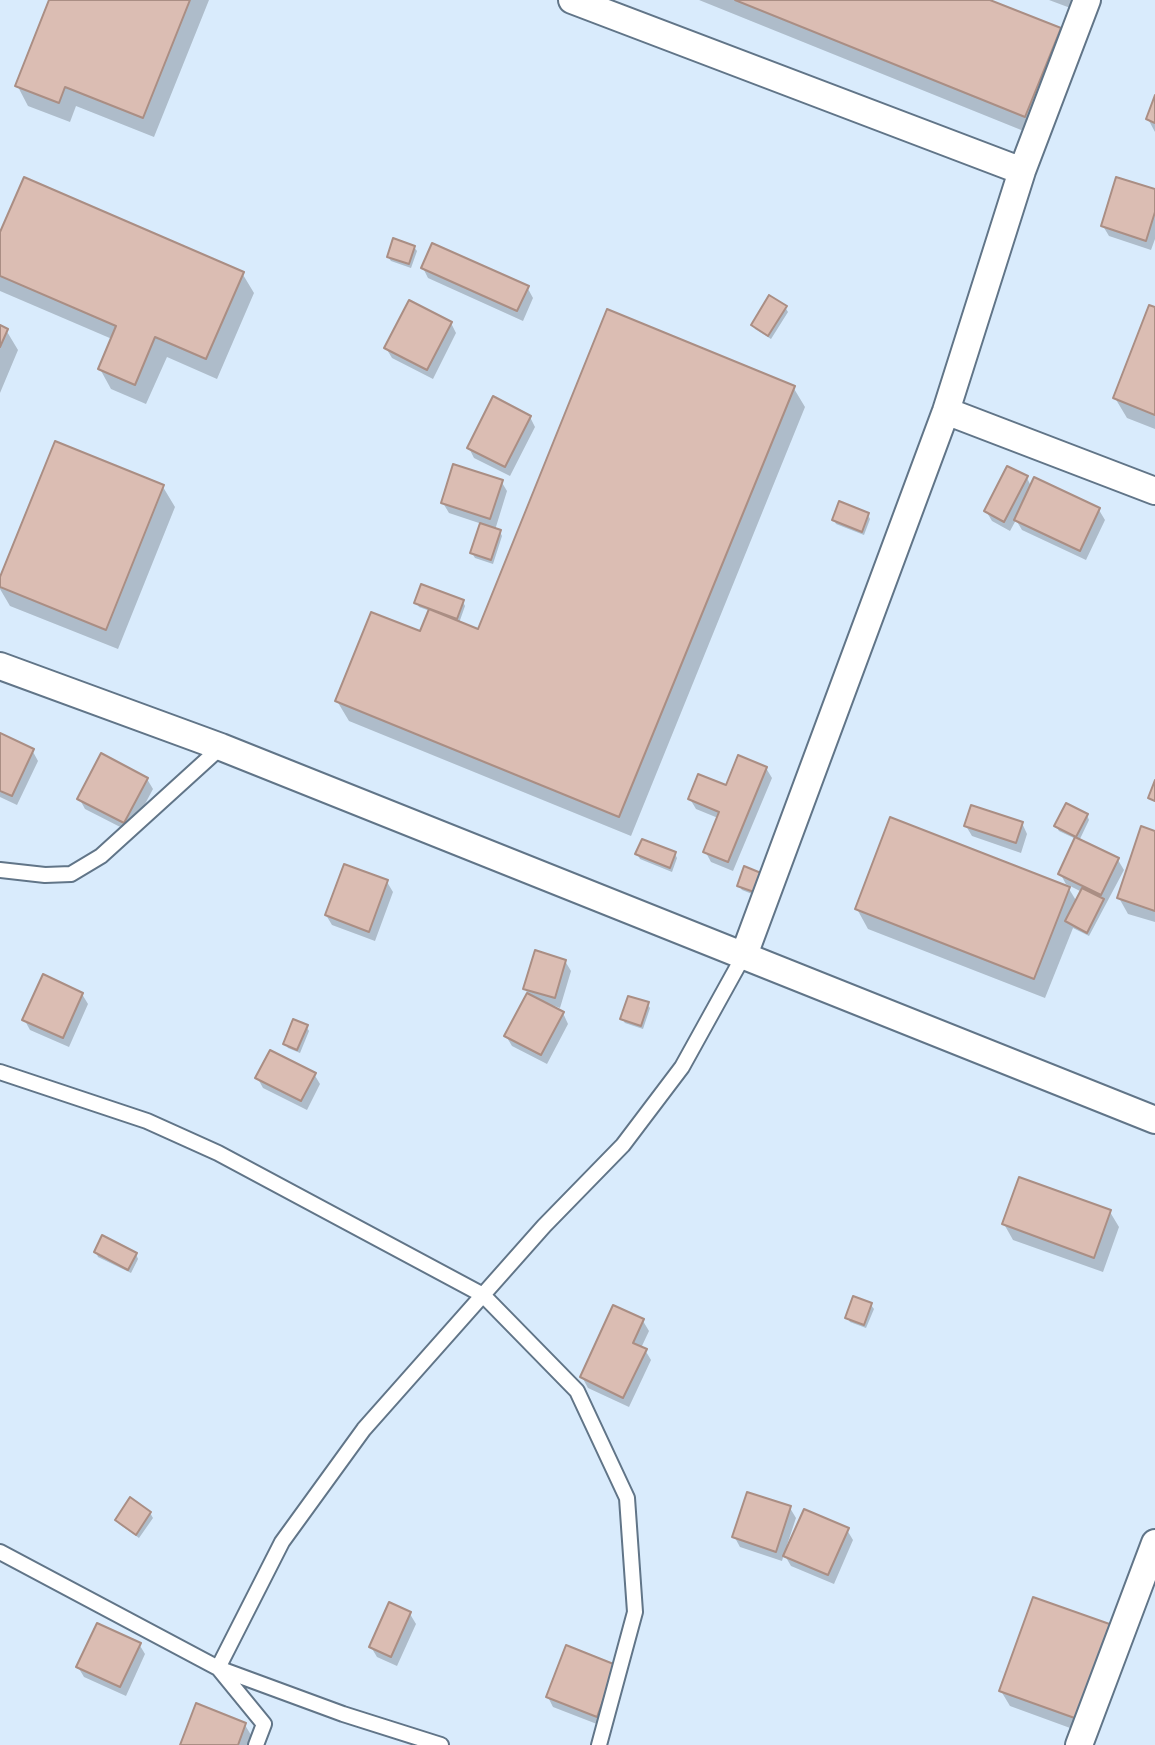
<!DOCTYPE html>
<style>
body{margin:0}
canvas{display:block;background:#d9ebfc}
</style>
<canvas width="1155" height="1745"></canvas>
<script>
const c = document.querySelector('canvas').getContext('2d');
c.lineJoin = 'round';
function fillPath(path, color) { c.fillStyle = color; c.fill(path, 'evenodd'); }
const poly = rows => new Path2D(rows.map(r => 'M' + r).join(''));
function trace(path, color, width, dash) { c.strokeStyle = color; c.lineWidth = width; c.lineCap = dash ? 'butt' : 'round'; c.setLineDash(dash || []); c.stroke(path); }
const shadow = poly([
 [51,0,209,0,154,137,76,106,70,122,28,106,17,85],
 [699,0,985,0,1059,30,1071,50,1036,136],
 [1049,0,1086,0,1081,12],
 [1155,100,1155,132,1148,119],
 [1155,191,1155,239,1151,250,1109,236,1103,226],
 [0,236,242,273,254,293,217,379,167,357,146,404,111,389,100,369,112,339,0,291],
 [414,247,417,251,411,268,391,261,388,257],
 [423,268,527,287,533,298,523,321,428,278],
 [785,307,788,312,771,339,755,329,753,325],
 [1155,309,1155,429,1127,418,1115,398],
 [451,323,456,333,433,379,392,358,386,348],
 [0,327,6,330,18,350,0,393],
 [793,387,805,407,631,836,349,721,337,701,421,634,430,611,419,607,416,602,463,602,465,606,459,623,479,631],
 [530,417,535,427,510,476,474,458,469,448],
 [1027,478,1031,486,1099,510,1105,520,1086,560,1022,530,1016,520,1010,531,992,521,986,511],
 [501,481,507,491,495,530,500,532,502,536,493,564,475,558,472,553,482,524,449,513,443,503],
 [163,487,175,507,118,649,10,606,0,589,0,582],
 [868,515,870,519,864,535,836,524,834,520],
 [0,735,32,750,38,761,17,805,0,797],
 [766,768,772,778,733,871,711,862,705,851,718,818,696,809,690,799,727,788],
 [147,779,153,789,130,832,85,809,79,798],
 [1087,815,1089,820,1079,841,1118,860,1124,870,1089,936,1073,928,1045,998,868,929,857,909,1068,888,1060,873,1076,839,1059,831,1056,826],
 [1066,884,1082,892,1077,902],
 [1022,823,1027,834,1021,853,972,836,966,826],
 [1155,833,1155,922,1128,914,1119,898],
 [637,854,675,854,677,858,672,872,640,859],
 [760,874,757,896,742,890,739,886],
 [387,882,393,892,375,941,332,925,326,915],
 [565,961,571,971,560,1008,549,1004,548,1006,563,1013,568,1024,547,1064,512,1046,506,1036,528,994,525,989],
 [82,994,88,1004,69,1047,30,1030,24,1019],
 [647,1004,650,1008,643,1029,625,1023,622,1019],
 [306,1026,309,1031,300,1053,288,1048,285,1044],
 [314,1074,320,1084,307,1110,263,1088,257,1077],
 [1110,1212,1119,1227,1103,1272,1013,1240,1004,1224],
 [96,1252,136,1254,138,1259,131,1273,98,1257],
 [871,1305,874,1309,866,1328,850,1322,847,1317],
 [643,1321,649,1331,641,1348,645,1350,651,1360,629,1407,588,1388,582,1377],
 [790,1508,796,1518,787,1545,847,1530,853,1540,834,1584,791,1566,784,1554,782,1561,740,1547,734,1536],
 [150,1513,153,1518,139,1538,119,1524,117,1520],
 [390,1604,410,1614,416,1624,397,1666,377,1657,371,1647],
 [1117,1629,1092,1736,1010,1706,1001,1691],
 [139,1644,145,1654,126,1696,84,1677,78,1667],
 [615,1667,602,1726,553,1707,548,1697],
 [245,1725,251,1735,247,1745,182,1745]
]);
const building = poly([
 [49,0,190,0,143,118,65,87,59,103,15,86,49,0],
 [735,0,990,0,1061,28,1025,117,735,0],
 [1155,95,1155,123,1146,119,1155,95],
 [24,177,244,272,206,359,155,337,135,385,98,369,116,326,0,276,0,232,24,177],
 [1116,177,1155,189,1155,212,1146,241,1101,226,1116,177],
 [393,238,415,246,409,264,387,257,393,238],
 [432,243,529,286,517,311,421,268,432,243],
 [769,295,787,306,768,336,751,325,769,295],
 [409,300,452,322,427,370,384,348,409,300],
 [1149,305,1155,307,1155,415,1113,398,1149,305],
 [607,309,795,386,619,817,335,701,371,612,420,631,429,609,478,629,607,309],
 [0,325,8,329,0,347,0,325],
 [493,396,531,416,505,467,467,448,493,396],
 [55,441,164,485,106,630,0,587,0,577,55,441],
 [453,464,503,480,490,519,441,503,453,464],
 [1007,466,1028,476,1004,522,984,511,1007,466],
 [1034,477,1100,508,1080,551,1014,520,1034,477],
 [839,501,869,513,862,532,832,520,839,501],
 [480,523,501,530,491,560,470,553,480,523],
 [421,584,464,600,457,619,414,603,421,584],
 [0,733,34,749,12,796,0,791,0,733],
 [101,753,148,778,124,823,77,799,101,753],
 [738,755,767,767,728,862,703,852,719,812,688,799,698,774,726,785,738,755],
 [1155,780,1155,801,1148,798,1155,780],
 [1066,803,1088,814,1076,837,1054,826,1066,803],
 [971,805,1023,822,1016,843,964,826,971,805],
 [890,817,1070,887,1034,979,855,909,890,817],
 [1141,826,1155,831,1155,911,1117,898,1141,826],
 [1075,837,1119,858,1101,895,1058,874,1075,837],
 [642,839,676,852,670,868,635,854,642,839],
 [344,864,388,880,369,932,325,915,344,864],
 [744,866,761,873,754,892,737,886,744,866],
 [1082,888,1104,899,1087,933,1065,921,1082,888],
 [535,950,566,960,555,998,523,989,535,950],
 [43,974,83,993,63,1038,22,1020,43,974],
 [527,993,564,1012,541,1055,504,1036,527,993],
 [628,996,649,1002,641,1026,620,1019,628,996],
 [293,1019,308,1025,297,1050,283,1044,293,1019],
 [270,1050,316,1073,301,1101,255,1078,270,1050],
 [1019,1177,1111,1210,1094,1258,1002,1224,1019,1177],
 [102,1235,137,1253,128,1270,94,1252,102,1235],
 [853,1296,872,1303,864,1325,845,1318,853,1296],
 [613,1305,644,1319,633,1343,647,1349,623,1398,580,1377,613,1305],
 [747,1492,791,1506,776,1552,732,1537,747,1492],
 [130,1497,151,1512,136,1535,115,1520,130,1497],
 [804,1509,849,1528,828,1575,783,1556,804,1509],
 [1033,1597,1118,1627,1083,1721,999,1691,1033,1597],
 [389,1602,411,1612,391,1657,369,1647,389,1602],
 [97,1623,141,1643,120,1687,76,1667,97,1623],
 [566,1645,616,1665,597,1717,546,1697,566,1645],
 [196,1703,246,1723,238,1745,180,1745,196,1703]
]);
const service = poly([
 [0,870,45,875,71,874,101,856,221,747],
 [0,1072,147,1121,218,1153,483,1295,577,1391,627,1498,635,1612,599,1745],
 [0,1552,218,1668,343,1714,441,1745],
 [218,1668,282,1542,364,1429,544,1226,623,1145,682,1067,744,955],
 [219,1669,264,1724,256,1745]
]);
const minor = poly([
 [572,0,1022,171],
 [946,411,1155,491],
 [0,666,221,747,1155,1120],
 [744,955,946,411,1022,171,1087,0],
 [1079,1745,1155,1543]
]);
fillPath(shadow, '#0003');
fillPath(building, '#dbbdb3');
trace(building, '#aa8e84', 2);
trace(service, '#617588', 18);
trace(minor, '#617588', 30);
trace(service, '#fff', 14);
trace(minor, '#fff', 26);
</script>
